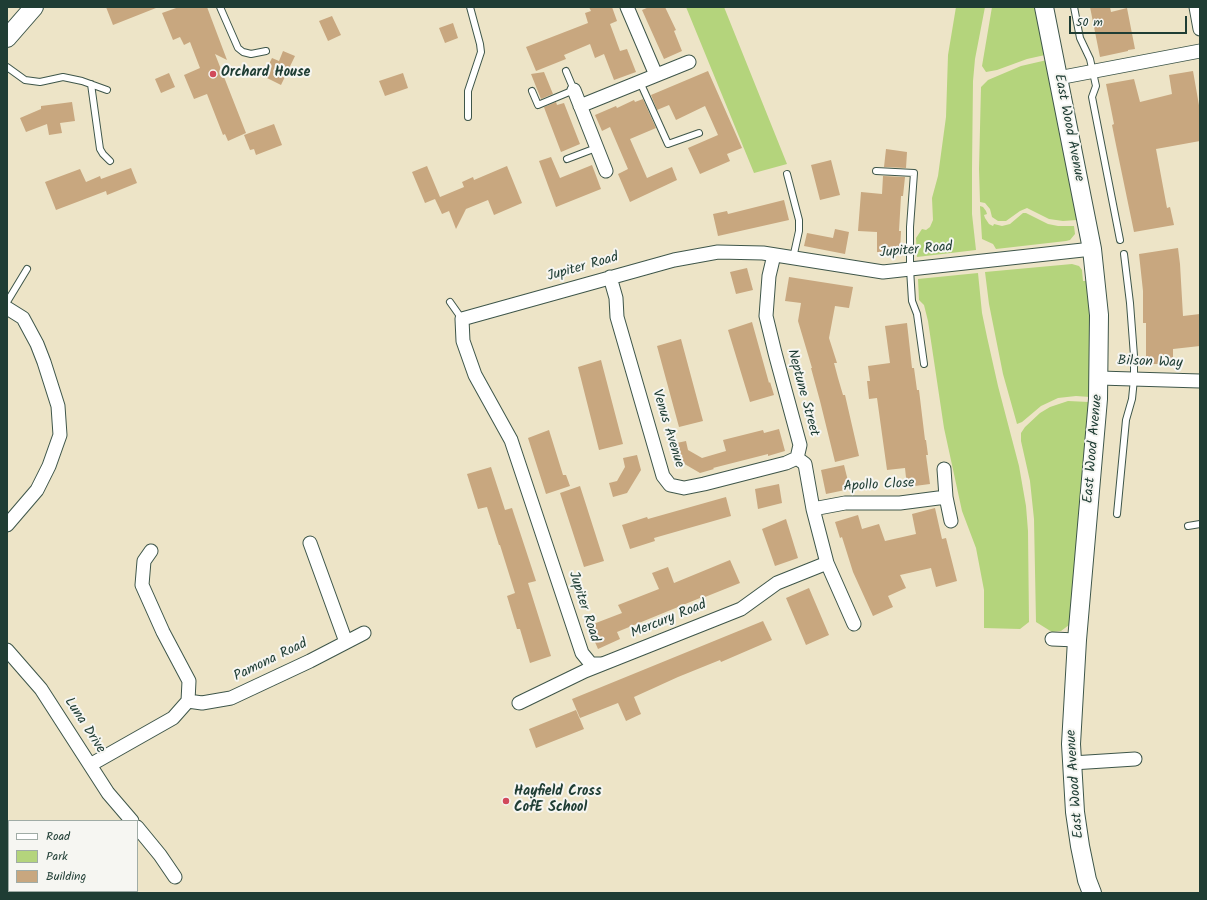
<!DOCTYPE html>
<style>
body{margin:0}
#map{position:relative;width:1207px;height:900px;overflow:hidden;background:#ede4c7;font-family:Kalam,sans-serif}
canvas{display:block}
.frame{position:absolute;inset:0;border:8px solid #1f3d34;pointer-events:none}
.legend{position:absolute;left:8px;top:820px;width:130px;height:72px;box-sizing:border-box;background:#f6f6f2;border:1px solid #a0aca6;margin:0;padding:5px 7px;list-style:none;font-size:12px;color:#1f3d34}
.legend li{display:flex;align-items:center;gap:8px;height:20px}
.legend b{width:20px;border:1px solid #a0aca6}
.scale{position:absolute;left:1069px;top:16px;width:118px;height:18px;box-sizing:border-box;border:2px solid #1f3d34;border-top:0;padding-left:5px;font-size:12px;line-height:14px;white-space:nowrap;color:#1f3d34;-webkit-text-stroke:3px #f6f6f2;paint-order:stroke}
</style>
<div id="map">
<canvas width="1207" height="900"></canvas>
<div class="frame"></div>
<ul class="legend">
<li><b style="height:5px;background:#fff"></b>Road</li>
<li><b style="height:11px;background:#b4d47c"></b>Park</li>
<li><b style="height:11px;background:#c8a77f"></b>Building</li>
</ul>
<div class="scale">50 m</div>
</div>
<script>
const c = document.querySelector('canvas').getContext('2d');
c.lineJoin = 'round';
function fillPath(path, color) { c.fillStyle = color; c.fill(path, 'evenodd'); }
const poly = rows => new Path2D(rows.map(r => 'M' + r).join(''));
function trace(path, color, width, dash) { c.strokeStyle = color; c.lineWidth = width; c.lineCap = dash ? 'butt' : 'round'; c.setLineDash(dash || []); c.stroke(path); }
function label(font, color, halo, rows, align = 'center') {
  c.font = font + ' Kalam,sans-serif'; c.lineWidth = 4; c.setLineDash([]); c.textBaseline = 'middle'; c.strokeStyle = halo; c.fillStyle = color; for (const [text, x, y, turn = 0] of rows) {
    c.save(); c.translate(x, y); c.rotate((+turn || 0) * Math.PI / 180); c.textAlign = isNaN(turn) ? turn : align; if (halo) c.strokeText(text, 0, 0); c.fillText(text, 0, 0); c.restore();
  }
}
const green = poly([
 [686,7,724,7,787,164,754,173],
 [956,7,985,7,975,59,973,81,972,169,972,214,976,250,917,257,916,238,922,229,926,230,930,227,933,220,932,198,938,176,946,117,948,55],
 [992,7,1036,7,1045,55,1027,59,997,70,986,72,982,66],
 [1047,60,1077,220,1063,221,1049,219,1027,208,1020,211,1006,221,998,221,992,217,990,209,985,203,980,202,979,169,981,87,988,80,1021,66],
 [980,206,983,207,986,211,987,214,984,215,985,218,989,224,993,226,994,224,1002,226,1010,224,1023,213,1026,213,1048,224,1058,226,1074,226,1075,234,1070,240,1066,241,996,249,993,244,982,239],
 [1072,264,1079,266,1082,270,1083,281,1088,281,1091,326,1090,397,1076,396,1058,398,1041,406,1022,422,1017,424,1003,374,989,304,985,272],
 [978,273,982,313,987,337,998,386,1019,466,1026,506,1028,531,1029,622,1020,629,984,628,984,590,976,548,962,511,944,428,928,321,924,305,919,300,918,279],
 [1068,401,1089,402,1080,496,1071,618,1069,625,1061,631,1052,632,1036,622,1034,519,1030,481,1021,441,1021,433,1025,427,1040,413,1050,407]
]);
const building = poly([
 [106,7,156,7,156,8,113,25],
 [179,7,207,7,227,60,215,54,246,133,228,141,225,134,223,135,207,94,194,99,184,75,200,68,190,42,184,45,180,37,173,40,162,13],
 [589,7,612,7,617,21,610,24,620,51,627,49,636,72,614,80,604,54,595,58,590,44,564,55,566,59,536,71,526,47,588,23,585,13,591,11],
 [649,7,665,7,676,30,674,31,682,51,664,59,642,10],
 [1090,7,1110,7,1111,12,1127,8,1135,49,1128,50,1128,51,1100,57],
 [332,16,341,35,328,41,319,21],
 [453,23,458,38,445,43,439,28],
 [283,51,295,56,281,85,263,76,272,58,279,61],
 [708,71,742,148,727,154,730,161,700,174,688,148,718,135,705,106,676,120,669,105,657,110,651,95],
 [1193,71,1200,111,1200,141,1156,149,1167,208,1170,207,1174,225,1134,232,1116,145,1112,125,1114,124,1106,84,1134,79,1140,102,1172,94,1169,75],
 [544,72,553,94,541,99,531,74],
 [169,73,175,87,161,93,155,79],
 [403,73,408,88,385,96,379,81],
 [643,99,656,128,630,139,647,178,672,167,677,180,630,202,618,174,628,169,610,127,602,131,595,115,616,106,617,108,634,100,635,102],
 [72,102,75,121,60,123,62,133,49,135,47,124,26,132,20,118,41,109,41,106],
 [556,102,557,105,564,103,580,144,561,152,545,110,544,107],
 [274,124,282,145,256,155,254,149,250,150,244,135],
 [886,149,907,152,906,168,884,167],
 [551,157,560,178,592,165,601,189,556,207,539,161],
 [831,160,840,195,820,200,811,165],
 [427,166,440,197,464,187,462,182,473,177,474,180,507,166,522,203,494,215,488,200,466,209,456,229,449,211,442,214,435,199,425,203,412,172],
 [131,168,137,183,107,195,106,191,56,210,45,182,80,169,86,182,100,176,101,179],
 [883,176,905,177,903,196,901,196,899,231,901,231,900,253,877,252,877,232,858,231,861,192,882,194],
 [784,200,789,220,718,236,713,214,727,211,728,214],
 [835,229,849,232,845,254,804,246,807,233,833,238],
 [1178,248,1180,264,1183,316,1200,314,1200,346,1173,349,1173,364,1146,364,1146,323,1143,323,1143,291,1139,254],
 [747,268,753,290,736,294,730,272],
 [789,277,853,287,849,308,835,306,829,338,837,363,834,363,838,378,843,395,845,395,859,456,835,462,820,401,811,368,812,368,798,321,801,303,785,301],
 [752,322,769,383,770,382,774,395,750,402,728,330],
 [907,323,912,368,914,368,917,390,919,390,925,440,926,440,928,455,926,455,930,484,907,487,905,468,887,470,877,398,869,399,867,381,870,381,868,366,890,363,885,326],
 [681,339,703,421,679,427,657,346],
 [601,360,623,444,599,450,578,367],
 [779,429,785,451,768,456,768,454,713,468,714,469,700,473,676,459,672,444,686,441,688,450,702,458,726,451,723,440,763,430,764,433],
 [549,430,563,475,566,475,570,486,546,494,528,438],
 [637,455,641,470,627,493,613,497,609,483,617,481,625,467,623,458],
 [844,465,850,489,826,494,821,470],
 [491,467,505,510,512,508,536,581,528,583,551,656,530,663,520,629,517,629,507,596,515,593,500,545,499,545,487,507,478,509,467,474],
 [779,484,782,503,758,509,755,489],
 [580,486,604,561,584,567,560,493],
 [726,497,731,516,654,538,655,541,630,549,622,525,647,517,648,519],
 [935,508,942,539,946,538,957,581,936,587,931,568,900,575,906,588,888,596,893,607,873,616,853,572,842,537,840,538,835,522,858,515,862,529,879,524,885,541,916,534,912,514],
 [786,519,798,558,775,566,762,529],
 [730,560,740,583,700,599,700,598,617,632,620,639,598,649,588,626,622,613,618,605,659,589,652,573,668,567,674,583],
 [809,588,829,635,806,645,786,598],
 [763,621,772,640,721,662,720,660,678,677,634,697,641,714,626,721,618,703,580,718,572,699],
 [576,710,584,729,536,748,529,729]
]);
const lane = poly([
 [220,7,238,48,243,52,251,54,266,51],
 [1074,7,1080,38,1090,59,1096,86,1092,97,1120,240],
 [7,67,25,80,40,82,63,77,82,81,107,90],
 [640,82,668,144,699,133],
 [91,84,100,149,103,154,110,161],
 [532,91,538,105,574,90,566,71],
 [468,117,468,91,481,52,480,44,470,7],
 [567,159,596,148],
 [876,171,914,173,910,227,910,269,912,301,917,314,924,364],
 [787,174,799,220,799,231,793,258],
 [7,302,27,269],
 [450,302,462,319],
 [1117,514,1126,420,1132,399,1134,379,1134,356,1130,303,1124,254],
 [1188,526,1200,524]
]);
const street = poly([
 [627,7,656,75],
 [1196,7,1200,29],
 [1058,78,1200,51],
 [574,90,606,171],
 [580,106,689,62],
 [774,255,769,276,766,316,775,353,800,445,797,458],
 [610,277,616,298,617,317,663,476,670,485,684,488,704,484,786,463,797,458],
 [7,308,23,318,37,344,44,362,58,406,60,435,49,466,37,490,7,525],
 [1099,378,1200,381],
 [797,458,805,464,813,509,827,563,854,624],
 [944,469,946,497,951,521],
 [813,509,845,503,900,503,946,497],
 [310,543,346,642],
 [1052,639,1077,640],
 [7,650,41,689,108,793,132,821],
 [601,664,591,664,582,653,511,440,475,375,463,341,462,319,674,260,718,252,763,253,883,272,1092,249],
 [188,701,202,703,231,698,310,661,364,633],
 [519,703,585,671,741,609,777,583,827,563],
 [1072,763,1135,759],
 [90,765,173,718,188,701,189,681,163,632,142,585,144,561,151,551],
 [137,827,160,855,175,877]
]);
const secondary = poly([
 [1044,7,1092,249,1099,315,1098,399,1077,640,1071,744,1075,812,1080,846,1087,880,1092,893],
 [7,38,34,7]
]);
const markers = [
 [213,74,4,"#d1495b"],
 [506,801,4,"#d1495b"]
];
const poiNames = [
 ["Orchard House",221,74],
 ["Hayfield Cross",514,793],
 ["CofE School",514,809]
];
const streetNames = [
 ["East Wood Avenue",1068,128,79],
 ["Jupiter Road",916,251,-5],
 ["Jupiter Road",583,268,-16],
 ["Bilson Way",1150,363,2],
 ["Neptune Street",802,393,75],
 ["Venus Avenue",667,429,73],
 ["East Wood Avenue",1094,449,-85],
 ["Apollo Close",879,486,-3],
 ["Jupiter Road",583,607,72],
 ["Mercury Road",669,620,-22],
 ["Pamona Road",271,661,-26],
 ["Luna Drive",84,726,57],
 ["East Wood Avenue",1076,784,-94]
];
fillPath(green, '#b4d47c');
fillPath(building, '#c8a77f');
trace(lane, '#3e564a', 8);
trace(street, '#3e564a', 15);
trace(secondary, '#3e564a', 20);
trace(lane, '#fff', 6);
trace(street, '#fff', 13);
trace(secondary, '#fff', 18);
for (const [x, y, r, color] of markers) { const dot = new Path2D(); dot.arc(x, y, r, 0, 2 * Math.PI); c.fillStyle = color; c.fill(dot); trace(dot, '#f6f6f2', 1.5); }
label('bold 14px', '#1f3d34', '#f6f6f2', poiNames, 'left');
label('14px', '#1f3d34', '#f6f6f2', streetNames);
</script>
